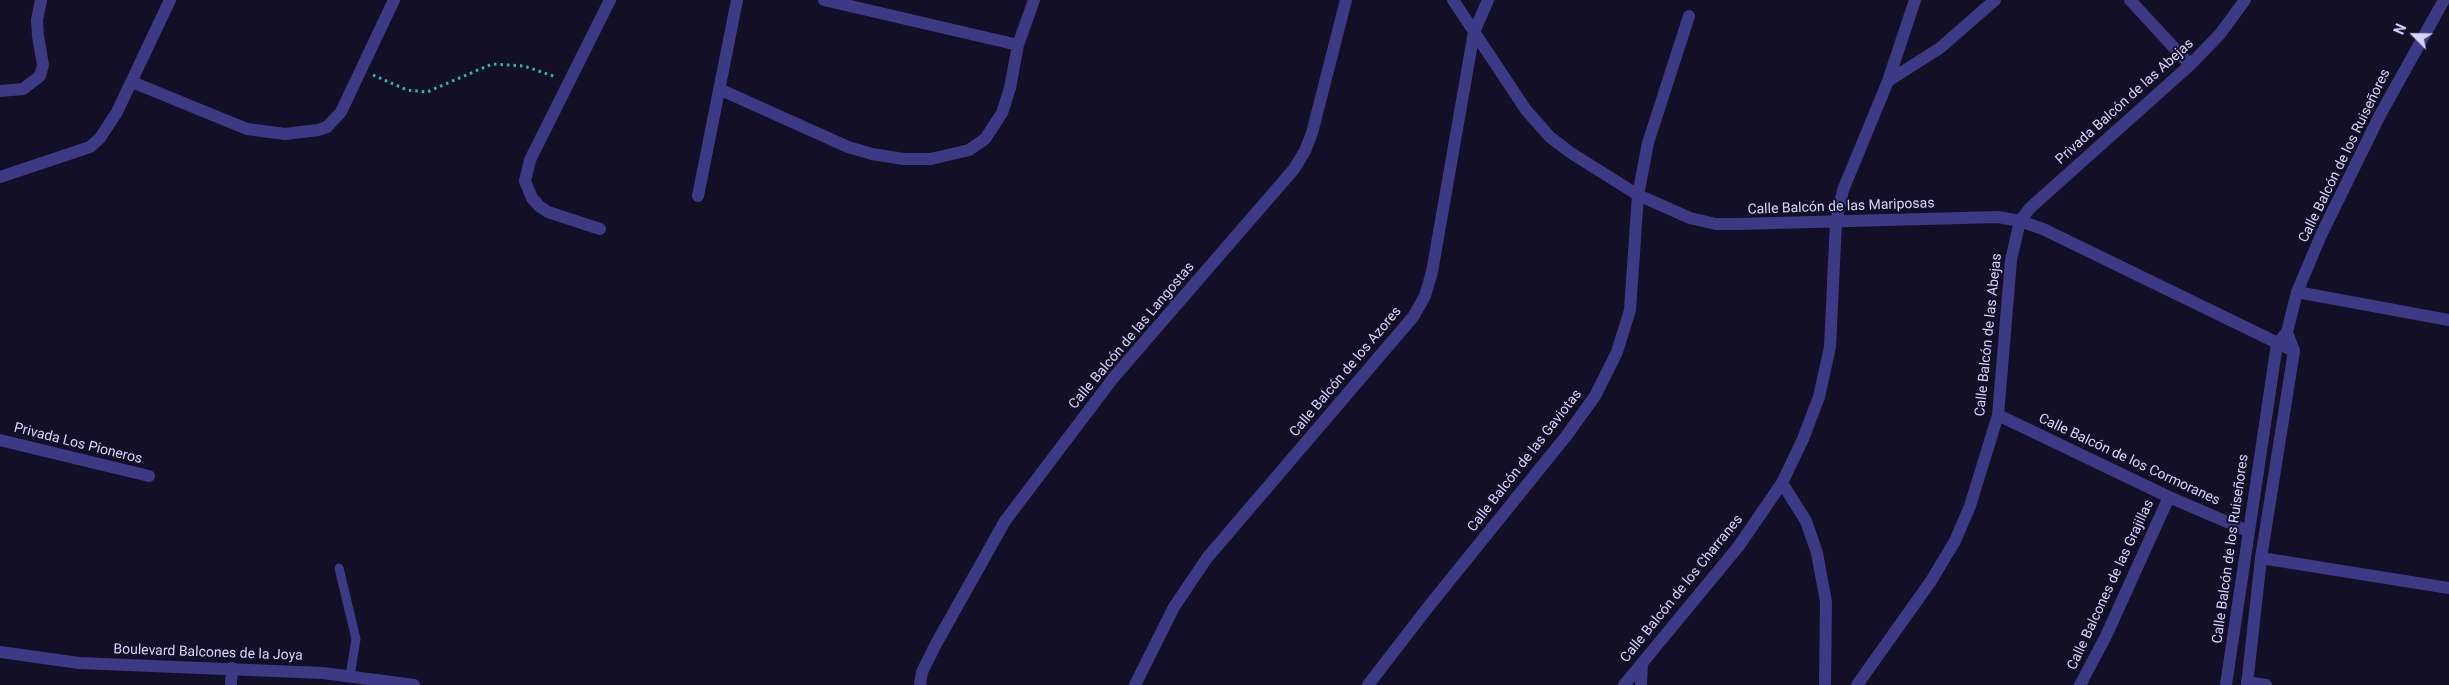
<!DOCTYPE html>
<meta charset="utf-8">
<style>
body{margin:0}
#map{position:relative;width:2449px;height:685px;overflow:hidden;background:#130f26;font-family:Roboto,sans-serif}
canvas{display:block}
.north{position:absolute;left:2389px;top:10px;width:50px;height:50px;-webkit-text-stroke:4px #130f26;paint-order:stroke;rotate:293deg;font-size:14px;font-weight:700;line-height:20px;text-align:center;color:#d9d4ff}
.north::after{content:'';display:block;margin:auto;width:18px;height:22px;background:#d9d4ff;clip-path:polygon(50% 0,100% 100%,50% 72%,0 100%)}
</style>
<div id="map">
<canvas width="2449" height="685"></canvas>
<div class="north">N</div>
</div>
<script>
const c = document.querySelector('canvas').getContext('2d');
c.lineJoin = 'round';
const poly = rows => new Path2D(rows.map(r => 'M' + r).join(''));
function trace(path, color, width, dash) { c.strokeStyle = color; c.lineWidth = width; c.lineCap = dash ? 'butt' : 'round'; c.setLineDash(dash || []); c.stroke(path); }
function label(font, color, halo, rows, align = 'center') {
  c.font = font + ' Roboto,sans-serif'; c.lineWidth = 4; c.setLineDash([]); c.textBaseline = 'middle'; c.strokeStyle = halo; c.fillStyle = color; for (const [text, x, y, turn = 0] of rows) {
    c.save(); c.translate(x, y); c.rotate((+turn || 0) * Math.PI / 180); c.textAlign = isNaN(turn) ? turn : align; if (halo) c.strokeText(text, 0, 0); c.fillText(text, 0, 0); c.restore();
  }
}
const path = poly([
 [373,75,407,90,427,92,492,64,524,66,556,77]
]);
const service = poly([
 [339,568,356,639,350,676]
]);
const minor = poly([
 [824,0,1018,45],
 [1453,0,1526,110,1550,137,1571,153,1638,195,1690,218,1716,224,1738,224,1998,217,2020,221,2043,229,2294,351],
 [2130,0,2190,65],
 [1888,81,1940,48,1995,0],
 [132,82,247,129,285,134,318,130,327,127,341,112,394,0],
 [719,89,848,147,872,154,904,159,931,159,969,150,985,139,1002,113,1010,88,1018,45,1034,0],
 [0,91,23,89,40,76,43,65,38,36,37,20,41,0],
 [0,177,90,147,100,138,117,112,170,0],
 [698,196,737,0],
 [600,229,548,212,539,206,532,198,525,181,530,160,610,0],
 [2297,292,2449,320],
 [1998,415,2169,497,2248,531],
 [0,440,149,476],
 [1782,483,1806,521,1817,553,1826,602,1825,685],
 [2261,558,2449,588],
 [2247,682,2266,685],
 [231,685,232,668],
 [920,685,922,672,936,644,1005,521,1114,377,1294,169,1305,151,1312,133,1346,0],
 [1135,685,1174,607,1207,558,1413,317,1425,296,1432,272,1474,32,1488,0],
 [1368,685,1429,606,1567,435,1595,396,1617,352,1630,310,1638,195,1648,143,1689,16],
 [1624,685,1738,547,1782,483,1803,439,1819,397,1830,347,1836,222,1843,190,1888,81,1915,0],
 [1641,685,1642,664],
 [1857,685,1931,581,1955,541,1970,506,1998,415,2011,260,2020,221,2030,208,2190,65,2220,34,2245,0],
 [2080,685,2106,636,2169,497]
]);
const tertiary = poly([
 [0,652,79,663,323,673,414,685],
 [2226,685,2277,344,2287,332,2297,292,2322,233,2380,115,2444,0],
 [2247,685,2261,558,2294,351,2287,332]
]);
const streetNames = [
 ["Privada Balcón de las Abejas",2125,102,-42],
 ["Calle Balcón de los Ruiseñores",2345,156,-64],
 ["Calle Balcón de las Mariposas",1841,207,-2],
 ["Calle Balcón de las Abejas",1989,335,-84],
 ["Calle Balcón de las Langostas",1132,336,-50],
 ["Calle Balcón de los Azores",1346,372,-50],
 ["Privada Los Pioneros",78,444,14],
 ["Calle Balcón de los Cormoranes",2129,460,25],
 ["Calle Balcón de las Gaviotas",1525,461,-52],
 ["Calle Balcón de los Ruiseñores",2231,549,-82],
 ["Calle Balcones de las Grajillas",2111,585,-65],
 ["Calle Balcón de los Charranes",1682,589,-51],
 ["Boulevard Balcones de la Joya",208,653,2]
];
trace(path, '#2fb8b0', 3, [2.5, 4]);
trace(service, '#3d3a85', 9);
trace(minor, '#3d3a85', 12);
trace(tertiary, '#3d3a85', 12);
label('14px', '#d9d4ff', '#130f26', streetNames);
</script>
